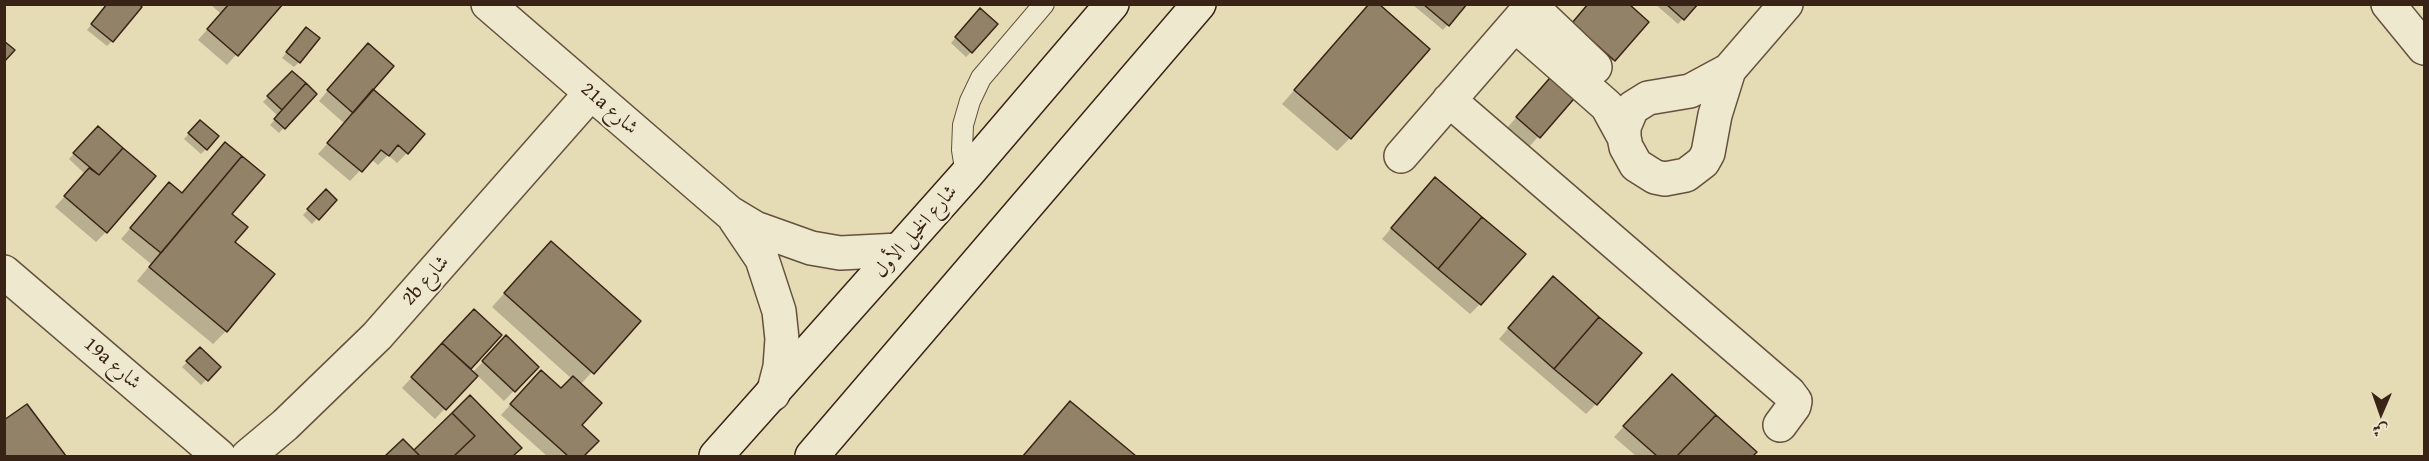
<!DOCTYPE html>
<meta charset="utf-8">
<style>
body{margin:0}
#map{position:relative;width:2429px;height:461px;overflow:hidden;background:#e5dbb4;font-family:"Gentium Book Plus",Amiri,serif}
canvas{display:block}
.frame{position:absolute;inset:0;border:6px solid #392316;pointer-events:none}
.north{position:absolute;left:2351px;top:383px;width:60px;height:60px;-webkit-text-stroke:4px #eee8ce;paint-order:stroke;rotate:182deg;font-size:16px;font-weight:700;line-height:24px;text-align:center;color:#392316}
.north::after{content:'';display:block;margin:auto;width:21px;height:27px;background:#392316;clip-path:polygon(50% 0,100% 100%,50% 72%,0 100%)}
</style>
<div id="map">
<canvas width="2429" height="461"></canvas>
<div class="frame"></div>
<div class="north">ش</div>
</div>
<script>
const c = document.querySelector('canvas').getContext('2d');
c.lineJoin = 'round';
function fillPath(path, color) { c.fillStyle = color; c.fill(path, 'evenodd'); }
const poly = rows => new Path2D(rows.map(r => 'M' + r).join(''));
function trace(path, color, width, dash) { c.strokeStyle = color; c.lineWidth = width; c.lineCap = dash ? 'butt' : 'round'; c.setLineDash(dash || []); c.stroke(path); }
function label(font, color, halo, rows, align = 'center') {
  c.font = font + ' "Gentium Book Plus",Amiri,serif'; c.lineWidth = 4.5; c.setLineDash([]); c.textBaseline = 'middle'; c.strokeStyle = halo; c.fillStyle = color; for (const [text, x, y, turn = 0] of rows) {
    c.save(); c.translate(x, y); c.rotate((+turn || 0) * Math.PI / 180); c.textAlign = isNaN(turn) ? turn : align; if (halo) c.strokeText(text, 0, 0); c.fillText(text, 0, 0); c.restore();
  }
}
const shadow = poly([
 [108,4,112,41,107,46,87,30],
 [210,4,281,4,227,65,198,40,221,14],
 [1412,4,1465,4,1443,30],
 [1655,4,1696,4,1678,24],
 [975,15,971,52,966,57,951,43],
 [1360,15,1350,138,1337,151,1282,104],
 [1647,22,1604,70,1563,34],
 [301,34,299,62,294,67,282,58],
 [358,55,371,89,407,153,397,163,388,155,378,165,371,159,350,181,318,154,345,124,319,101],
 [292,73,315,94,279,133,270,125,278,116,263,102],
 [1546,84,1577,93,1529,147,1507,128],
 [200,122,206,149,201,154,184,139],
 [98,128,106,232,96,242,55,207,85,174,69,159],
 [169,184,233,242,226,331,213,344,137,281,151,264,121,239],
 [1425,189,1480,304,1470,314,1382,239],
 [321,196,335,200,312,224,303,215],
 [538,256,639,321,580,385,580,425,597,441,582,456,547,456,501,415,531,382,561,390,572,379,492,307],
 [1543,288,1596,404,1586,414,1499,339],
 [464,321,500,335,469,369,472,373,506,338,537,367,504,401,477,375,435,419,402,388],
 [200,349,219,367,201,385,182,367],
 [1662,386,1755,452,1751,456,1636,456,1614,437],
 [1071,403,1134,456,1023,456],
 [26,406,64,456,4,456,4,422],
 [403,441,414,452,520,448,511,456,387,456]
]);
const building = poly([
 [107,4,139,4,142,7,113,42,91,24,107,4],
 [229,4,283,4,238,56,207,29,229,4],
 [1369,4,1379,4,1430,49,1351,139,1294,90,1369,4],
 [1423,4,1467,4,1449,26,1423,4],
 [1588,4,1629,4,1649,22,1615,61,1572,23,1588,4],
 [1666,4,1698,4,1684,20,1666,4],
 [980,8,998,24,972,53,955,37,980,8],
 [306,27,320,38,300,63,286,52,306,27],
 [4,41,15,50,4,62,4,41],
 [368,43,394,66,353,113,327,90,368,43],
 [292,71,306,83,282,110,267,96,292,71],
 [1555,72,1579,93,1540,138,1516,117,1555,72],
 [306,83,317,94,285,129,274,119,306,83],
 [373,89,425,134,408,154,398,145,389,156,381,150,362,172,327,143,373,89],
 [200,120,219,136,207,150,188,133,200,120],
 [98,126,123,148,99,175,73,153,98,126],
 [225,142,242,156,161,253,130,228,169,182,182,193,225,142],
 [123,148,156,176,107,233,64,196,89,168,99,175,123,148],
 [242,156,265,175,232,214,248,227,235,242,275,274,227,332,149,267,242,156],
 [1435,177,1482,217,1438,269,1391,228,1435,177],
 [326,189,337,200,319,220,307,209,326,189],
 [1482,217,1526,254,1481,305,1438,269,1482,217],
 [551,241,641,321,594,374,504,293,551,241],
 [1553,276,1599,317,1554,369,1508,328,1553,276],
 [474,309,502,335,471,369,442,343,474,309],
 [1599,317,1642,353,1597,405,1554,369,1599,317],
 [506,335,539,367,515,392,482,361,506,335],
 [442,343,478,376,446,410,411,377,442,343],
 [200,347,221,367,208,381,186,361,200,347],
 [541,370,561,388,573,376,602,403,582,425,599,441,584,456,568,456,510,404,541,370],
 [1672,374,1716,415,1677,456,1657,456,1623,426,1672,374],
 [470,395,522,448,513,456,454,456,475,436,452,413,470,395],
 [1070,401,1136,456,1023,456,1070,401],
 [27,404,66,456,4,456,4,420,27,404],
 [452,413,475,436,454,456,420,456,414,450,452,413],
 [1716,415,1757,452,1753,456,1677,456,1716,415],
 [403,439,420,456,385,456,403,439]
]);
const lane = poly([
 [966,175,962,150,963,125,970,101,981,78,1044,4]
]);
const street = poly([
 [488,4,730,213,755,228,811,248,840,253,899,250],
 [2388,4,2424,48],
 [1531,6,1595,67],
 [1515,25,1607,106,1624,137],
 [1729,70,1715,115,1708,153,1703,162,1686,175,1665,179,1655,177,1636,165,1626,147,1624,137,1624,127,1632,108,1648,98,1690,91,1729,70],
 [1729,70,1786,4],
 [1449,100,1789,393,1795,401,1794,406,1780,425],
 [1401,156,1533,4],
 [735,219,762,259,779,311,782,339,780,367,773,394],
 [4,272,219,456],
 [248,456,285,425,377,336,591,93]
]);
const secondary = poly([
 [716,456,966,175,1112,4],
 [812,456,1199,4]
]);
const streetNames = [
 ["21a شارع",609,109,41],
 ["شارع الخيل الأول",916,232,-49],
 ["2b شارع",426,281,-48],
 ["19a شارع",112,364,41]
];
fillPath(shadow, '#0003');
fillPath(building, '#928368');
trace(building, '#392316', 1.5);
trace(lane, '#64513e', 22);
trace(street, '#64513e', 36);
trace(secondary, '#392316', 36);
trace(lane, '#eee8ce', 20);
trace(street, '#eee8ce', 33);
trace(secondary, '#eee8ce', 33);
label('20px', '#392316', '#eee8ce', streetNames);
</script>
